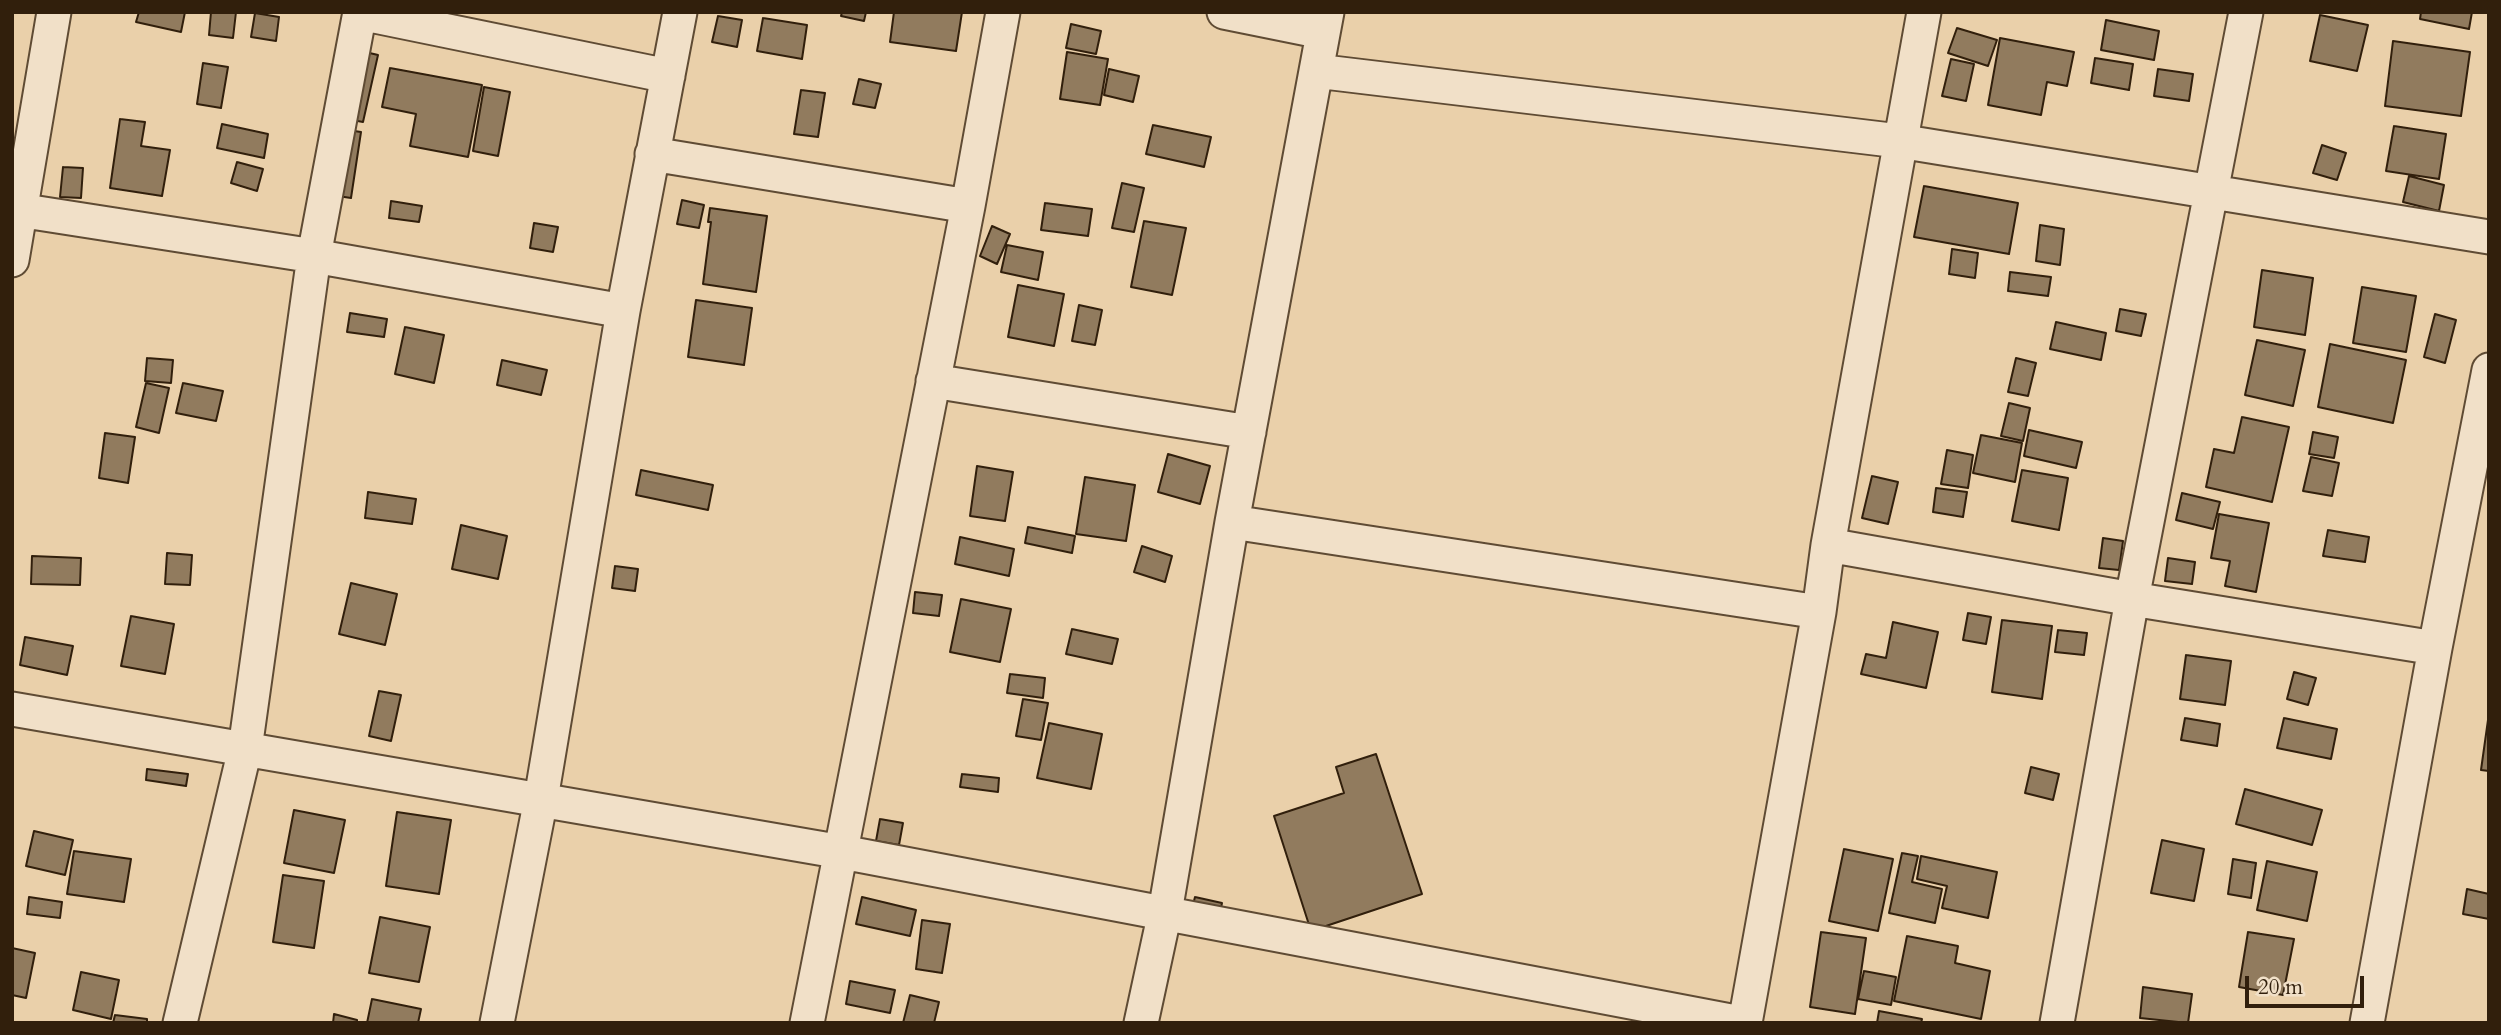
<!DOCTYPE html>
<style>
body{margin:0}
#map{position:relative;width:2501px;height:1035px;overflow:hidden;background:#ead0aa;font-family:Cardo,serif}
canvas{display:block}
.frame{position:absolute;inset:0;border:14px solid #311f0c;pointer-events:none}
.scale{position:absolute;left:2245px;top:976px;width:119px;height:32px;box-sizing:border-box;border:4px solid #311f0c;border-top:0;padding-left:9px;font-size:21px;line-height:24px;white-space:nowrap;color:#311f0c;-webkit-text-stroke:5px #f1e0c8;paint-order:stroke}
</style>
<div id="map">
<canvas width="2501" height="1035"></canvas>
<div class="frame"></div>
<div class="scale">20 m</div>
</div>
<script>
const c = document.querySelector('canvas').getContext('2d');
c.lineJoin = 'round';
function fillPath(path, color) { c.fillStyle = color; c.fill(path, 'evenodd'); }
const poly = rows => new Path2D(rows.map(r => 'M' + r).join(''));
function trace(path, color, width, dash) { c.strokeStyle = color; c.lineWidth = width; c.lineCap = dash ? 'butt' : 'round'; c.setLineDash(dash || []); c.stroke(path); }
const building = poly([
 [139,12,185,12,181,32,136,22,139,12],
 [211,12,236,12,233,38,209,35,211,12],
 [842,12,866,12,864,21,841,16,842,12],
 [894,12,962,12,956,51,890,42,894,12],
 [2421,12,2472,12,2469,29,2420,19,2421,12],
 [255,13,279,17,276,41,251,37,255,13],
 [2320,15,2368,25,2357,71,2310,61,2320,15],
 [718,16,742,20,737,47,712,42,718,16],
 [763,18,807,25,802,59,757,51,763,18],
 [2106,20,2159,31,2154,60,2101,50,2106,20],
 [1071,24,1101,31,1096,54,1066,48,1071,24],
 [1957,28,1997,40,1988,66,1948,53,1957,28],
 [2000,38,2074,52,2067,86,2047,82,2041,115,1988,105,2000,38],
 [2393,41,2470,52,2461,116,2385,106,2393,41],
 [357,50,378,55,363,122,341,118,357,50],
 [1067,52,1108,59,1100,105,1060,99,1067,52],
 [2095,58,2133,64,2129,90,2091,83,2095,58],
 [1951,59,1974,64,1966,101,1942,96,1951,59],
 [203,63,228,67,221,108,197,104,203,63],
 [390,68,482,85,468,157,410,146,416,114,382,107,390,68],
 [1109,69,1139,76,1133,102,1104,95,1109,69],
 [2158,69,2193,74,2189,101,2154,96,2158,69],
 [859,79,881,84,875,108,853,104,859,79],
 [484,87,510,92,498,156,473,151,484,87],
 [801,90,825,93,818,137,794,134,801,90],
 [120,119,145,122,141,146,170,150,162,196,110,188,120,119],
 [222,124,268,134,264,158,217,148,222,124],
 [1153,125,1211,137,1204,167,1146,154,1153,125],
 [2394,126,2446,134,2439,179,2386,171,2394,126],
 [341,129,361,132,351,198,331,195,341,129],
 [2322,145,2346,153,2337,180,2313,173,2322,145],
 [237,162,263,169,257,191,231,183,237,162],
 [63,167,83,168,81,198,60,197,63,167],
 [2409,176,2444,185,2439,211,2403,202,2409,176],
 [1122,183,1144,188,1134,232,1112,228,1122,183],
 [1924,186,2018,203,2009,254,1914,237,1924,186],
 [682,200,704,205,699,228,677,224,682,200],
 [391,201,422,206,419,222,389,218,391,201],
 [1045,203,1092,209,1088,236,1041,230,1045,203],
 [710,208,767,216,756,292,703,284,711,222,708,222,710,208],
 [1144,221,1186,228,1172,295,1131,287,1144,221],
 [534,223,558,227,553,252,530,248,534,223],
 [2040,225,2064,229,2060,265,2036,261,2040,225],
 [992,226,1010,234,997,264,980,256,992,226],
 [1007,245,1043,252,1038,280,1001,272,1007,245],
 [1952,249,1978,253,1975,278,1949,274,1952,249],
 [2262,270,2313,278,2305,335,2254,327,2262,270],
 [2010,272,2051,277,2048,296,2008,291,2010,272],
 [1018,285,1064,294,1054,346,1008,337,1018,285],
 [2362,287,2416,296,2406,352,2353,343,2362,287],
 [696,300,752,308,744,365,688,357,696,300],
 [1079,305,1102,310,1095,345,1072,341,1079,305],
 [2120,309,2146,314,2141,336,2116,331,2120,309],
 [350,313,387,319,384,337,347,332,350,313],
 [2435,314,2456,320,2445,363,2424,357,2435,314],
 [2056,322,2106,333,2101,360,2050,349,2056,322],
 [405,327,444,335,434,383,395,374,405,327],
 [2257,340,2305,350,2293,406,2245,395,2257,340],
 [2330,344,2406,360,2393,423,2318,407,2330,344],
 [147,358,173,360,171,383,145,381,147,358],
 [2016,358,2036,363,2028,396,2008,392,2016,358],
 [502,360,547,370,541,395,497,385,502,360],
 [146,383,169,388,159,433,136,427,146,383],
 [183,383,223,391,216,421,176,413,183,383],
 [2009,403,2030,408,2023,441,2001,436,2009,403],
 [2242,417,2289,427,2272,502,2206,487,2214,449,2234,453,2242,417],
 [2029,430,2082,442,2076,468,2024,456,2029,430],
 [2313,432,2338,437,2334,458,2309,454,2313,432],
 [105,433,135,437,128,483,99,478,105,433],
 [1981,435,2022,443,2015,482,1973,473,1981,435],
 [1947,450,1973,455,1968,488,1941,484,1947,450],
 [1168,454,1210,466,1200,504,1158,492,1168,454],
 [2311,457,2339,463,2332,496,2303,491,2311,457],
 [977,466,1013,472,1005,521,970,516,977,466],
 [641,470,713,485,708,510,636,495,641,470],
 [2022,470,2068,478,2059,530,2012,521,2022,470],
 [1872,476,1898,482,1888,524,1862,518,1872,476],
 [1085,477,1135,485,1126,541,1076,534,1085,477],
 [1936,488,1967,492,1963,517,1933,512,1936,488],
 [368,492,416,499,412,524,365,518,368,492],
 [2182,493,2220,502,2213,529,2176,520,2182,493],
 [2219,514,2269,523,2256,592,2225,586,2230,561,2211,558,2219,514],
 [461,525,507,536,498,579,452,569,461,525],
 [1028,527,1075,536,1072,553,1025,543,1028,527],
 [2328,530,2369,537,2365,562,2323,556,2328,530],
 [960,537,1014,549,1009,576,955,564,960,537],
 [2103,538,2123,541,2119,570,2099,568,2103,538],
 [1142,546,1172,556,1165,582,1134,572,1142,546],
 [167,553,192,555,190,585,165,584,167,553],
 [32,556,81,558,80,585,31,584,32,556],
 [2168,558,2195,562,2192,584,2165,581,2168,558],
 [615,566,638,569,635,591,612,588,615,566],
 [351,583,397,594,385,645,339,634,351,583],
 [915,592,942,595,939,616,913,613,915,592],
 [961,599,1011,609,1000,662,950,652,961,599],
 [1968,613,1991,617,1986,644,1963,640,1968,613],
 [131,616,174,624,165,674,121,666,131,616],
 [2002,620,2052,626,2042,699,1992,692,2002,620],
 [1893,622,1938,632,1926,688,1861,674,1866,654,1886,658,1893,622],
 [1072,629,1118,639,1112,664,1066,654,1072,629],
 [2058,630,2087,633,2084,655,2055,652,2058,630],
 [25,637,73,646,67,675,20,665,25,637],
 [2186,655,2231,661,2225,705,2180,699,2186,655],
 [2294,672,2316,678,2308,705,2287,699,2294,672],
 [1010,674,1045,678,1043,698,1007,693,1010,674],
 [379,691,401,695,391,741,369,736,379,691],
 [1023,699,1048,703,1041,740,1016,736,1023,699],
 [2185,718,2220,724,2217,746,2181,740,2185,718],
 [2284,718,2337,729,2331,759,2277,748,2284,718],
 [2488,720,2489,720,2489,771,2481,770,2488,720],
 [1049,723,1102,734,1091,789,1037,778,1049,723],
 [1376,754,1422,894,1311,931,1274,816,1344,793,1336,767,1376,754],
 [2031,767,2059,774,2053,800,2025,793,2031,767],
 [147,769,188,774,186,786,146,780,147,769],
 [962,774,999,778,998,792,960,787,962,774],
 [2245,789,2322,810,2312,845,2236,824,2245,789],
 [294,810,345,820,334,873,284,863,294,810],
 [397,812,451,820,439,894,386,886,397,812],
 [880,819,903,823,899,845,876,841,880,819],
 [34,831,73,840,65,875,26,866,34,831],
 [2162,840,2204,849,2194,901,2151,893,2162,840],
 [1844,849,1893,859,1878,931,1829,921,1844,849],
 [74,851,131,859,124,902,67,894,74,851],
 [1902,853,1918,856,1912,882,1942,889,1935,923,1889,913,1902,853],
 [1921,856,1997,872,1988,918,1942,908,1947,886,1917,879,1921,856],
 [2233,859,2256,863,2251,898,2228,894,2233,859],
 [2267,861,2317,872,2307,921,2257,910,2267,861],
 [283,875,324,881,314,948,273,942,283,875],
 [2467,889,2489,894,2489,919,2463,914,2467,889],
 [29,897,62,902,60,918,27,914,29,897],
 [862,897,916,910,910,936,856,924,862,897],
 [1195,897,1222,903,1217,926,1189,920,1195,897],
 [380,917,430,927,419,982,369,973,380,917],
 [922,920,950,924,942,973,916,969,922,920],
 [1821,932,1866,938,1855,1014,1810,1007,1821,932],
 [2248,932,2294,939,2283,995,2239,987,2248,932],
 [1907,936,1958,946,1955,963,1990,971,1981,1019,1894,1001,1907,936],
 [12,948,35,953,26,998,12,995,12,948],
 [1864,971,1896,977,1891,1005,1858,999,1864,971],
 [81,972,119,980,111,1019,73,1010,81,972],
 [850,981,895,990,890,1013,846,1004,850,981],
 [2143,987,2192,994,2188,1023,2140,1018,2143,987],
 [910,995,939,1002,934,1023,903,1023,910,995],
 [372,999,421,1009,418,1023,367,1023,372,999],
 [1879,1011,1922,1019,1921,1023,1877,1023,1879,1011],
 [334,1014,357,1020,357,1023,333,1023,334,1014],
 [115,1015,147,1019,147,1023,113,1023,115,1015]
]);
const minor = poly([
 [1224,12,1323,32],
 [360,13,668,76],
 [1316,71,1899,141,2489,237],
 [652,154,968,206],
 [12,209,314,256,623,311],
 [12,260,54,12],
 [933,381,1249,432],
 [1232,522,1819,612],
 [1828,545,2132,599,2435,648],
 [12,709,842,852,1741,1023],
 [180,1023,245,749,314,256,360,12],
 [497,1023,541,799,623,311,680,12],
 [807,1023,968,206,1003,12],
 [1141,1023,1165,912,1232,522,1327,12],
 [1745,1023,1819,612,1828,545,1924,12],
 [2057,1023,2132,599,2246,12],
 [2367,1023,2435,648,2489,370]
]);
fillPath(building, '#917b5e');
trace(building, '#311f0c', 2);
trace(minor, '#5f4b34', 37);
trace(minor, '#f1e0c8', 33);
</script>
